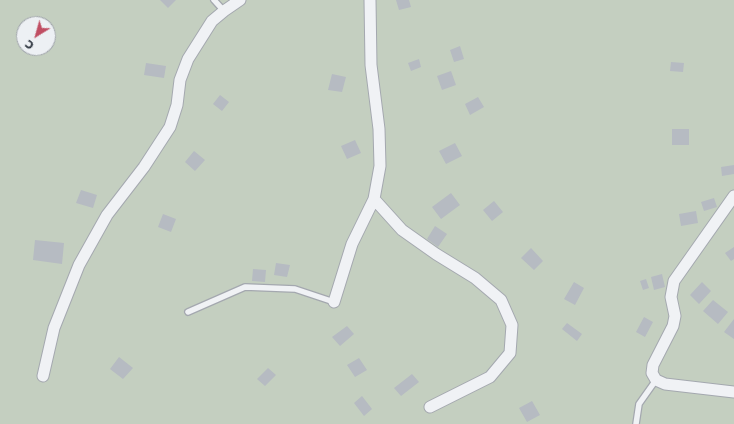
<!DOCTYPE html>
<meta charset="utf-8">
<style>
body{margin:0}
#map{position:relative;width:734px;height:424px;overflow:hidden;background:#dee1e6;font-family:Commissioner,sans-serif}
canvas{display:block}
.north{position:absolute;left:16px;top:16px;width:40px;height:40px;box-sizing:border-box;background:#edf0f4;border:1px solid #9fa3aa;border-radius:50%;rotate:217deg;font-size:11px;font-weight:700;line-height:16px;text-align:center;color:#29303b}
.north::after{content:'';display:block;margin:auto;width:14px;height:18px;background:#c04e63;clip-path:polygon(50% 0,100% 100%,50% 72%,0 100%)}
</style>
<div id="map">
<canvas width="734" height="424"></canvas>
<div class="north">С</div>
</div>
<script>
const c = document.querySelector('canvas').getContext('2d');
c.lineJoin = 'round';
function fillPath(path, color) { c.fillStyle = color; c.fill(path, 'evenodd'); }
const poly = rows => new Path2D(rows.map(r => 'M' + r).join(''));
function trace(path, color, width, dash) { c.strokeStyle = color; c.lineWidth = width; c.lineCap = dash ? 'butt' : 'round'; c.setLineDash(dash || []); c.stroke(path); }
const green = poly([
 [0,0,734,0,734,424,0,424],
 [24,24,48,24,48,48,24,48]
]);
const building = poly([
 [160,0,176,0,168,8],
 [396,0,409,0,411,7,399,10],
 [460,46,464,59,454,62,450,50],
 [419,59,421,67,411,71,408,63],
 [671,62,684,63,683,72,670,71],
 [146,63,166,66,164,78,144,75],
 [451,71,456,85,442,90,437,76],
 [332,74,346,77,342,92,328,90],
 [220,95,229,102,222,111,213,104],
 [478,97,484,107,470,115,465,104],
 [672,129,689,129,689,145,672,145],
 [355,140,361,153,347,159,341,146],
 [455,143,462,156,446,164,439,151],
 [194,151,205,160,195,171,185,162],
 [734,165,734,174,722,176,721,167],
 [81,190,97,195,93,208,76,203],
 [451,193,460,205,441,219,432,207],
 [714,198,717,207,704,211,701,202],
 [494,201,503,212,492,221,483,210],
 [696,211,698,223,681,226,679,214],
 [163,214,176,219,171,232,158,227],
 [435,226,447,234,438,247,427,239],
 [35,240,64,243,62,264,33,260],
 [734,247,734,259,731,261,725,253],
 [531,248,543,261,534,270,521,258],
 [276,263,290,265,287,277,274,275],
 [253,269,266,270,265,282,252,281],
 [662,274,665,287,654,290,651,277],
 [646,279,649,288,643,290,640,281],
 [574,282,584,288,575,305,564,299],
 [702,282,711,291,699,304,690,295],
 [713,300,728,312,718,324,703,311],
 [644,317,653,322,645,337,636,332],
 [734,319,734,339,724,332],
 [567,323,582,334,577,341,562,329],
 [347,326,354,334,340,346,332,337],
 [119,357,133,368,123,379,110,369],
 [359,358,367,370,355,377,347,365],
 [268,368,276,375,265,386,257,379],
 [412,374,419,382,401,396,394,388],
 [362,396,372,409,364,416,354,403],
 [532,401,540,415,527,422,519,408]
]);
const lane = poly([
 [214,0,224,11],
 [188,312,245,287,295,289,334,302],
 [636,424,639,404,656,380]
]);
const street = poly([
 [734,196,674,281,671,297,675,316,673,326,653,365,652,373,656,380,665,384,734,392],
 [374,199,402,230,436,254,475,278,501,300,512,325,510,353,490,377,430,407],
 [334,302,352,244,374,199,380,166,379,129,371,65,370,0],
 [43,376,54,328,79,265,107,215,144,167,170,127,177,105,180,80,188,59,212,21,224,11,240,0]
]);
fillPath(green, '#c4cfc0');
fillPath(building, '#b6bbc2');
trace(lane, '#a4a8af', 8);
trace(street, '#a4a8af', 13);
trace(lane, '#f0f2f5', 5.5);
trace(street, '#f0f2f5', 11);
</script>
